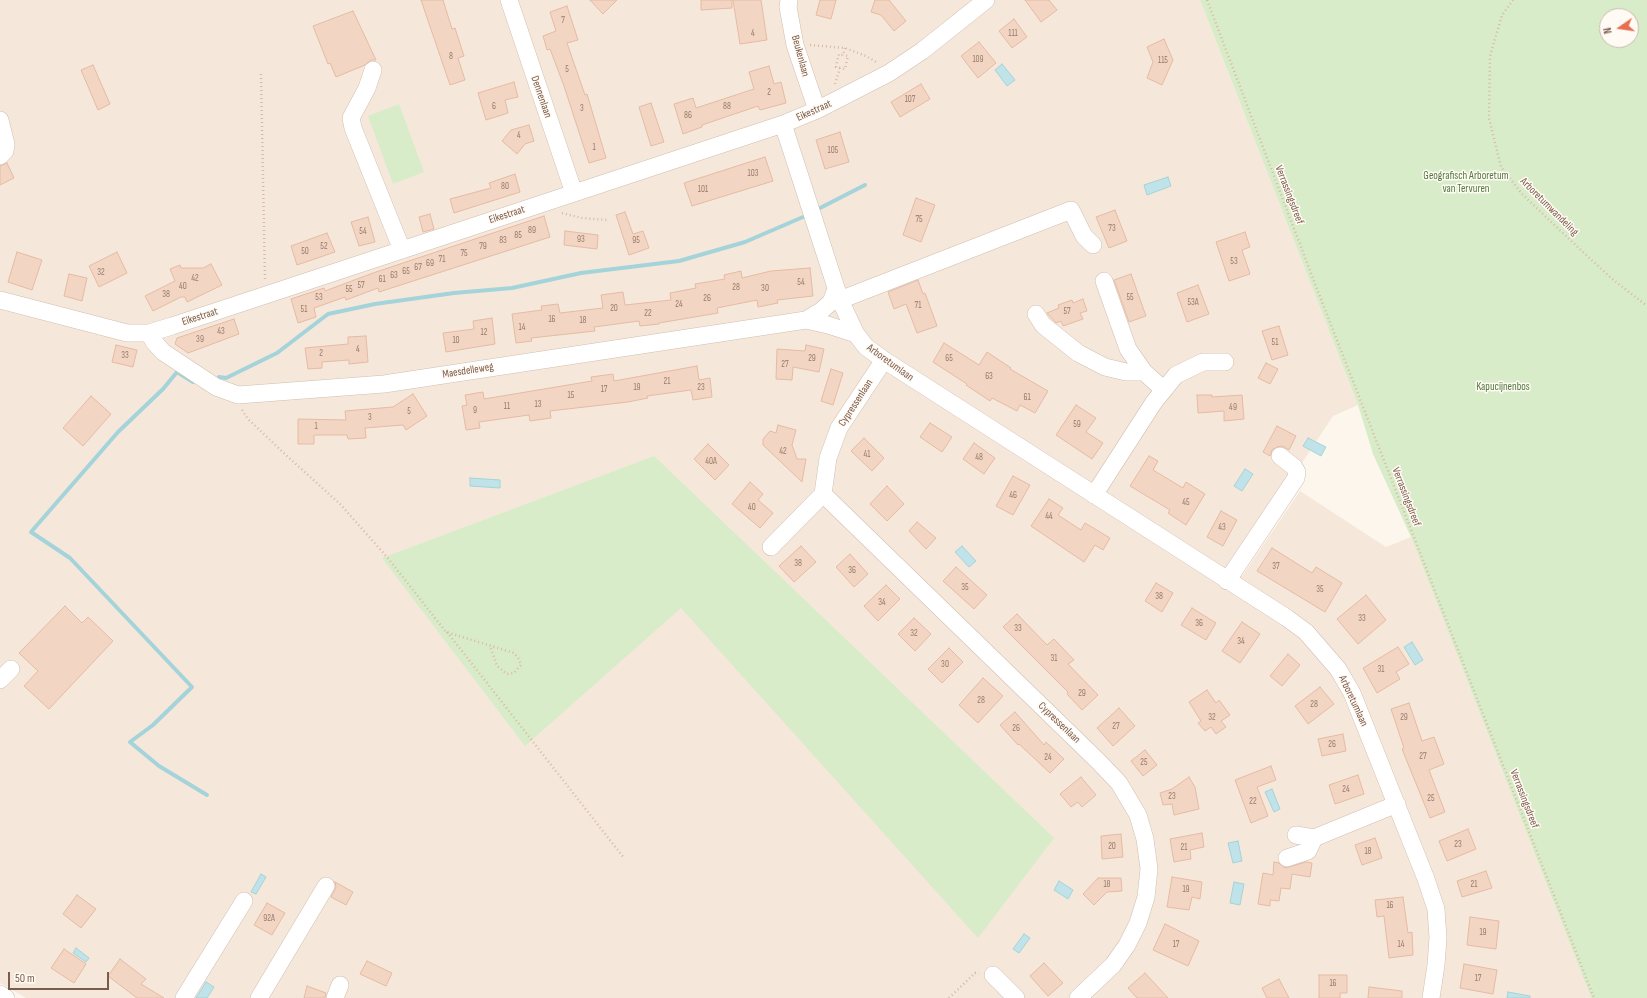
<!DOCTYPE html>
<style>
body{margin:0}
#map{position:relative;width:1647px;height:998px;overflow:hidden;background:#fdf6ec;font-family:"Sofia Sans Condensed",sans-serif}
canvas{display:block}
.north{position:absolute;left:1599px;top:8px;width:40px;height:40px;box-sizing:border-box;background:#fffaf3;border:1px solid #cabbb1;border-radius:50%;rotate:257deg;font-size:11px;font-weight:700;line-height:16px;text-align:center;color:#7a5c4d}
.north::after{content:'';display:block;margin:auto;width:14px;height:18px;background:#e76f51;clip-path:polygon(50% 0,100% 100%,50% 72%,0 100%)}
.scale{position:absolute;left:8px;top:972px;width:101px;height:18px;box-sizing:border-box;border:2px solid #7a5c4d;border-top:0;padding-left:5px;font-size:12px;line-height:14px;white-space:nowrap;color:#7a5c4d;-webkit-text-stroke:3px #fffaf3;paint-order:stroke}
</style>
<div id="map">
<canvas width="1647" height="998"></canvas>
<div class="north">N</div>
<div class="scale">50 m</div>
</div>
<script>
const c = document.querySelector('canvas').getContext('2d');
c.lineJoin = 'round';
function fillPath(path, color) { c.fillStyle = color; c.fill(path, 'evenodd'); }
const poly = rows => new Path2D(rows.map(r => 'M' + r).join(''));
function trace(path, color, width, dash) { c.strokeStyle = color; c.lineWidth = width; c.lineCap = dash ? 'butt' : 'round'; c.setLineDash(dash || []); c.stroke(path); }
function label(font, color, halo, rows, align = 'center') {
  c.font = font + ' "Sofia Sans Condensed",sans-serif'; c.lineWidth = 3; c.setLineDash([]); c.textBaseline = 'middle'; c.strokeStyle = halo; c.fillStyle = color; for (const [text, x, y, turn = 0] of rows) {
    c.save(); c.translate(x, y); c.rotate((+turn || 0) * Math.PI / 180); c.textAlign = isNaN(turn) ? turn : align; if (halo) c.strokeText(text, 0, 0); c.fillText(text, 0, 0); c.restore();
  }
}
const residential = poly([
 [0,0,1200,0,1358,405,1333,416,1232,569,1242,576,1300,491,1386,547,1411,537,1591,998,26,998,0,983]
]);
const green = poly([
 [1200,0,1647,0,1647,998,1591,998,1411,537,1373,454,1358,405],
 [1607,16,1631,16,1631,40,1607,40],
 [399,104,424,172,393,184,368,116],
 [654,456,1054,838,978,938,681,608,525,746,382,558]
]);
const water = poly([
 [1002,64,1015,80,1007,86,995,70,1002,64],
 [1168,177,1171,186,1147,195,1144,185,1168,177],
 [1308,438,1326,447,1321,456,1303,446,1308,438],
 [1245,469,1253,474,1242,491,1234,486,1245,469],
 [470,478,500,480,500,488,470,486,470,478],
 [962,546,976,561,969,567,955,552,962,546],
 [1412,642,1423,660,1415,665,1404,647,1412,642],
 [1272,789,1280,809,1274,812,1265,792,1272,789],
 [1238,841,1242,861,1233,863,1228,843,1238,841],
 [261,874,266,877,256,894,251,892,261,874],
 [1059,881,1073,890,1068,899,1054,890,1059,881],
 [1234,882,1244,884,1240,905,1230,903,1234,882],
 [1024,934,1030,938,1019,953,1013,949,1024,934],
 [76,948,89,958,86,962,73,953,76,948],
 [206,982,214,987,207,998,196,998,206,982],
 [1508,992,1530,996,1530,998,1507,998,1508,992]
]);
const stream = poly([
 [820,208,865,185],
 [219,377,226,378,277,353,328,314,375,304,454,293,512,288,581,273,679,261,745,242,803,217],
 [193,382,177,372,163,389,118,432,31,532,70,558,192,687,153,725,130,742,159,766,207,795]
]);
const building = poly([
 [421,0,443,0,452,29,455,28,464,56,458,58,465,80,450,85,421,0],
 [590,0,617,0,603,14,590,0],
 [701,0,732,0,732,8,701,10,701,0],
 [733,0,761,0,767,40,740,44,733,0],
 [820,0,836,0,831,19,816,15,820,0],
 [875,0,889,0,906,21,894,31,881,15,871,12,875,0],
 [1025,0,1049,0,1057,10,1041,22,1025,0],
 [567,6,578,40,567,43,585,95,587,94,606,158,589,163,564,86,550,49,547,50,543,36,556,31,550,12,567,6],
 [353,11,376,60,371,60,365,65,336,77,330,63,328,64,313,26,353,11],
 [1014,19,1027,37,1012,48,999,31,1014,19],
 [1164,39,1173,60,1162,85,1147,78,1153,62,1147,47,1164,39],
 [979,42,996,63,978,78,961,56,979,42],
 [93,65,110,104,98,110,81,70,93,65],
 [769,66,774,84,781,82,786,103,760,110,758,106,702,125,702,127,683,134,674,104,693,98,696,108,754,89,749,72,769,66],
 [514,82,518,97,505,100,508,113,486,120,478,93,514,82],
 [921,84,930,99,900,117,891,102,921,84],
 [651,103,664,142,651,146,639,107,651,103],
 [529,125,534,141,525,144,517,154,502,141,511,130,529,125],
 [840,132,849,162,825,169,816,140,840,132],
 [765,157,773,181,692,206,684,183,765,157],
 [7,163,14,178,0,185,0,166,7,163],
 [515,174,520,192,454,213,450,199,491,188,489,183,515,174],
 [916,198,935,205,921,242,903,235,916,198],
 [1115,210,1127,241,1109,248,1096,217,1115,210],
 [625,212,633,234,643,231,649,248,629,255,616,215,625,212],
 [430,214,434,229,423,232,419,217,430,214],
 [544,216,550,237,379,292,378,288,346,300,345,297,314,308,316,317,298,323,291,299,324,288,325,291,373,273,544,216],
 [368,217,375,242,359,246,351,222,368,217],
 [565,231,598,235,597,249,564,245,565,231],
 [1245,232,1250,247,1242,250,1250,274,1229,281,1216,242,1245,232],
 [327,233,335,252,297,265,291,246,327,233],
 [17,252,42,260,32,290,8,282,17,252],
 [117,252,127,273,99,287,89,266,117,252],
 [211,264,222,285,187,302,185,297,181,297,153,311,145,296,175,281,170,269,180,265,181,268,203,268,211,264],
 [810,268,813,296,777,300,778,303,758,307,757,300,717,308,718,313,659,323,659,324,640,326,639,321,594,327,595,331,531,338,532,341,516,343,512,314,542,310,541,306,558,304,560,313,603,308,601,295,623,292,625,305,671,300,670,293,696,288,695,284,725,279,724,275,741,271,742,278,771,271,810,268],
 [69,274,87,278,82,301,64,296,69,274],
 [1131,274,1146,316,1129,322,1114,280,1131,274],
 [918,280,923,294,925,293,937,326,917,333,906,304,894,309,888,292,918,280],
 [1198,285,1209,314,1187,322,1177,293,1198,285],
 [1083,299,1087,311,1080,313,1083,319,1063,326,1061,321,1056,323,1047,313,1059,308,1058,305,1072,300,1073,303,1083,299],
 [492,318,495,344,446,352,443,333,474,329,473,321,492,318],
 [234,319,239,334,188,353,175,344,177,338,234,319],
 [1279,326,1288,355,1272,360,1262,331,1279,326],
 [366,336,368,362,349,364,349,360,322,362,322,368,308,369,305,348,348,344,348,337,366,336],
 [944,343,979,365,987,352,1011,368,1010,369,1048,391,1035,413,1020,405,1017,411,992,398,990,401,966,385,967,384,933,362,944,343],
 [116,345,137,350,133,367,112,362,116,345],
 [806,345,824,349,819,372,793,367,792,380,776,379,777,349,805,351,806,345],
 [1266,363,1278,369,1270,384,1258,378,1266,363],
 [697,366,699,380,710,378,712,397,693,400,691,390,647,396,648,398,628,402,550,411,551,418,530,421,529,415,479,422,480,428,466,430,462,406,467,405,465,395,483,392,484,399,592,381,591,377,613,374,614,381,697,366],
 [831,369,843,373,833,405,821,401,831,369],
 [413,394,427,416,406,430,403,425,365,428,366,438,348,439,347,435,314,435,314,444,298,444,298,419,346,420,345,411,393,407,413,394],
 [1197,395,1212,395,1212,397,1242,395,1244,419,1224,421,1224,411,1198,413,1197,395],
 [91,396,111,414,83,446,63,428,91,396],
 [1076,405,1096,418,1086,432,1103,443,1092,459,1056,435,1076,405],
 [930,423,952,437,942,452,920,437,930,423],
 [778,425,796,430,792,445,797,459,806,459,802,482,763,445,763,439,770,431,776,433,778,425],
 [1277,426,1296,436,1289,450,1282,446,1277,447,1272,450,1270,456,1263,452,1277,426],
 [864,438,884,458,872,471,851,451,864,438],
 [974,443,995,458,984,474,963,459,974,443],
 [708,444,729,465,715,480,694,459,708,444],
 [1149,456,1158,461,1153,470,1183,488,1186,482,1205,494,1186,525,1168,513,1170,510,1130,486,1149,456],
 [1013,476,1030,485,1013,515,996,506,1013,476],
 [750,482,763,494,758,500,773,513,760,528,732,504,750,482],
 [887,486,904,504,887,521,870,504,887,486],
 [1049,499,1063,508,1058,515,1081,530,1085,523,1110,538,1103,550,1095,545,1084,562,1031,526,1049,499],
 [1221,511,1237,520,1223,546,1207,537,1221,511],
 [917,522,936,538,926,549,909,531,917,522],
 [801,546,816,562,794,582,779,566,801,546],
 [1272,548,1312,573,1316,567,1342,583,1325,612,1257,571,1272,548],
 [850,554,868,574,854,587,836,567,850,554],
 [956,567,987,595,974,609,943,581,956,567],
 [1156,583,1173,593,1162,612,1145,601,1156,583],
 [886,585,900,599,878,621,864,606,886,585],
 [1366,595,1386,620,1358,644,1337,619,1366,595],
 [65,606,82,623,88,617,113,641,49,709,24,686,38,671,19,653,65,606],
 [1192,608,1216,623,1206,640,1181,625,1192,608],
 [1017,614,1047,645,1054,639,1074,660,1068,664,1098,695,1082,710,1067,694,1068,692,1003,627,1017,614],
 [914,618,931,634,915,651,898,634,914,618],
 [1242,622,1260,634,1240,663,1222,651,1242,622],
 [1398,647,1409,664,1396,672,1400,679,1377,693,1363,668,1398,647],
 [949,648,963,662,942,683,928,669,949,648],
 [1288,654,1300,665,1282,686,1270,676,1288,654],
 [983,678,1003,696,978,723,959,705,983,678],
 [1320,687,1334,704,1308,724,1295,706,1320,687],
 [1207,690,1216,703,1219,700,1230,715,1221,721,1226,727,1216,734,1211,727,1205,731,1198,723,1201,721,1189,702,1207,690],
 [1409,703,1422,741,1434,737,1444,764,1429,770,1445,812,1430,818,1402,749,1404,748,1391,709,1409,703],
 [1119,708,1135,726,1113,746,1097,728,1119,708],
 [1015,712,1044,745,1046,742,1064,759,1050,773,1019,744,1018,745,1000,725,1015,712],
 [1343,734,1346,751,1322,756,1318,739,1343,734],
 [1145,750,1157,765,1143,776,1131,761,1145,750],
 [1271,766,1276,780,1257,787,1268,816,1251,823,1235,780,1271,766],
 [1358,775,1364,794,1335,804,1329,785,1358,775],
 [1081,777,1096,795,1082,807,1078,802,1071,807,1060,794,1081,777],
 [1189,777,1195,787,1199,809,1174,815,1172,804,1163,805,1160,793,1172,789,1189,777],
 [1468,829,1476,849,1447,861,1439,841,1468,829],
 [1202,833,1204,847,1190,850,1191,859,1174,862,1170,839,1202,833],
 [1121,834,1123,857,1102,859,1101,836,1121,834],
 [1375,838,1382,858,1362,865,1355,845,1375,838],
 [1274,862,1279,863,1285,868,1306,862,1312,863,1310,877,1292,874,1290,889,1281,888,1279,901,1270,900,1270,906,1258,904,1263,873,1273,875,1274,862],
 [1486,871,1492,888,1462,897,1457,881,1486,871],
 [1172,877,1202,882,1200,899,1192,897,1189,910,1167,907,1172,877],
 [1098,878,1121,878,1122,891,1107,892,1094,905,1083,894,1098,878],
 [335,882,353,892,346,905,331,897,336,887,335,882],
 [77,895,96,909,81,928,63,914,77,895],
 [1403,897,1408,933,1412,932,1413,955,1389,958,1384,916,1377,917,1375,900,1403,897],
 [267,903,285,913,272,935,254,925,267,903],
 [1470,917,1499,921,1496,949,1467,945,1470,917],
 [1165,924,1199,941,1188,966,1153,950,1165,924],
 [64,949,86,964,74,983,51,968,64,949],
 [120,959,146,979,141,984,164,998,137,998,108,976,120,959],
 [367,961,392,973,386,986,360,974,367,961],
 [1044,963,1063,983,1048,996,1030,976,1044,963],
 [1464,964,1497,970,1493,994,1460,988,1464,964],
 [1145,973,1168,998,1137,998,1128,988,1145,973],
 [1319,975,1347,975,1347,993,1340,993,1340,998,1319,998,1319,975],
 [1279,979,1289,998,1267,998,1262,988,1279,979],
 [307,986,326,993,325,998,304,998,307,986],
 [1369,987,1402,991,1402,998,1368,998,1369,987]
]);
const path = poly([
 [1207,0,1317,289,1594,998],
 [1513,0,1502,15,1490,56,1489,118,1501,167,1522,194,1568,238,1611,278,1647,306],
 [810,45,845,48,866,56,878,63],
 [840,68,836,67,839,54,843,55,845,48],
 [261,74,265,280],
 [835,84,840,68,845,69,848,56,843,55],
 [562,213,582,218,607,220],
 [242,410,248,419,287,456,340,504,387,557,446,632,514,653,519,659,521,665,514,673,507,674,497,666,490,646],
 [447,632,624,858],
 [949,998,975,973,979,974]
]);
const minor = poly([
 [509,0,574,193],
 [789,0,788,7,795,45,817,110],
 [373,70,367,88,351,118,353,128,402,250],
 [0,120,6,144,5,151,0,156],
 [783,124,840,300,856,334,866,347,884,360,1287,618,1306,632,1338,669,1352,693,1426,879,1436,909,1438,938,1436,965,1431,998],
 [1104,281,1128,349,1144,372,1163,389],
 [0,300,127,333,149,333,172,326,783,124,817,110,889,73,922,51,986,0],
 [840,300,1071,210,1084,236,1093,245],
 [1036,314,1043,325,1078,353,1105,367,1126,372,1144,372],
 [806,320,821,311,831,302,836,289],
 [149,333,154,342,163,352,216,387,238,395,384,384,806,320,828,325,856,334],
 [884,360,839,428,828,458,823,494,1098,761,1119,783,1138,815,1145,839,1149,869,1146,897,1138,923,1127,945,1113,965,1078,998],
 [1094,495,1154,402,1176,375,1203,362,1225,362],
 [771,547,823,494],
 [1227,581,1296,478,1297,472,1294,467,1280,456],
 [0,680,11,669],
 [1296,835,1314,838,1397,804],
 [1287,858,1308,851,1314,838],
 [993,975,1016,998],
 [0,994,6,998],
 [184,998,244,901],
 [259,998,326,886],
 [335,998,340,985]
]);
const numberNames = [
 ["7",563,21],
 ["4",753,34],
 ["111",1013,34],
 ["8",451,57],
 ["109",978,60],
 ["115",1163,61],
 ["5",567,70],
 ["2",769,93],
 ["107",910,100],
 ["6",494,107],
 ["88",727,107],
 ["3",582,109],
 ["86",688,116],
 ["4",519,136],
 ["1",594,148],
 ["105",833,151],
 ["103",753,174],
 ["80",505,187],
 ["101",703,190],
 ["75",919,220],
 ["73",1112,229],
 ["89",532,231],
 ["54",363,232],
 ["85",518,236],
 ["93",581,240],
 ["83",503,241],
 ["95",636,241],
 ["52",324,247],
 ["79",483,247],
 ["50",305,252],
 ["75",464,254],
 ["71",442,260],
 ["53",1234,262],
 ["69",430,264],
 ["67",418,268],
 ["65",406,272],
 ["32",101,273],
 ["63",394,276],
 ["42",195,279],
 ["61",382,280],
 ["54",801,283],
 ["57",361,286],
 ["40",183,287],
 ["28",736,288],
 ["30",765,289],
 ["55",349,290],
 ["38",166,295],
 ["53",319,298],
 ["55",1130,298],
 ["26",707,299],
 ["53A",1193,303],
 ["24",679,305],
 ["71",918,306],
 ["20",614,309],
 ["51",304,310],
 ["57",1067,312],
 ["22",648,314],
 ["16",552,320],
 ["18",583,321],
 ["14",522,328],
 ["43",221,332],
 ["12",484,333],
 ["39",200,340],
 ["10",456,341],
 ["51",1275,343],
 ["4",358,350],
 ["2",321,354],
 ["33",125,356],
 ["29",812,359],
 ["65",949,359],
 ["27",785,365],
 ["63",989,377],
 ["21",667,382],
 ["19",637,388],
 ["23",701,388],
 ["17",604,390],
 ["15",571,396],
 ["61",1027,398],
 ["13",538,405],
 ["11",507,407],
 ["49",1233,408],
 ["9",475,411],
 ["5",409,412],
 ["3",370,418],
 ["59",1077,425],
 ["1",316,427],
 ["42",783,452],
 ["41",867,455],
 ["48",979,458],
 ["40A",711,462],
 ["46",1013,496],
 ["45",1186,503],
 ["40",752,508],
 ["44",1049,517],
 ["43",1222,528],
 ["38",798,564],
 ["37",1276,567],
 ["36",852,571],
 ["35",965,588],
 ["35",1320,590],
 ["38",1159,597],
 ["34",882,603],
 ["33",1362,619],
 ["36",1199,624],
 ["33",1018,629],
 ["32",914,634],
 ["34",1241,642],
 ["31",1054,659],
 ["30",945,665],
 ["31",1381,670],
 ["29",1082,694],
 ["28",981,701],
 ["28",1314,705],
 ["32",1212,718],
 ["29",1404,718],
 ["27",1116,727],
 ["26",1016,729],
 ["26",1332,745],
 ["27",1423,757],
 ["24",1048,758],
 ["25",1144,763],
 ["24",1346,790],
 ["23",1172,797],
 ["25",1431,799],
 ["22",1253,802],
 ["23",1458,845],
 ["20",1112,847],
 ["21",1184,848],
 ["18",1368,852],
 ["18",1107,885],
 ["21",1474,885],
 ["19",1186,890],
 ["16",1390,906],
 ["92A",269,919],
 ["19",1483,933],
 ["17",1176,945],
 ["14",1401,945],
 ["17",1478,979],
 ["16",1333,984]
];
const streetNames = [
 ["Beukenlaan",800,56,75],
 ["Dennenlaan",541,97,71],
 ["Eikestraat",814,111,-24],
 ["Verrassingsdreef",1289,195,69],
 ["Arboretumwandeling",1549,207,45],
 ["Eikestraat",507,215,-18],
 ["Eikestraat",200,317,-18],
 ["Arboretumlaan",890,363,36],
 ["Maesdelleweg",468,371,-9],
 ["Cypressenlaan",856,403,-57],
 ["Verrassingsdreef",1406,497,69],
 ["Arboretumlaan",1353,701,65],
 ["Cypressenlaan",1059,723,44],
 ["Verrassingsdreef",1524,799,69]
];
const parkNames = [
 ["Geografisch Arboretum",1466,176],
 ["van Tervuren",1466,189],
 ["Kapucijnenbos",1503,387]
];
fillPath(residential, '#f5e8da');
fillPath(green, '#d8ecc9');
fillPath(water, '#bfe3e8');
trace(water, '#a5d3da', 1);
trace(stream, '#a5d3da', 4);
fillPath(building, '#f3d5c3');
trace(building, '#e6bba3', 1);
trace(minor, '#d1beb0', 18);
trace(path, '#d9b8a5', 2.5, [1, 3]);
trace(minor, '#fff', 17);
label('9px', '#987a6a', null, numberNames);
label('11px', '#7a5c4d', '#fffaf3', streetNames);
label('11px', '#537a41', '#fffaf3', parkNames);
</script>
